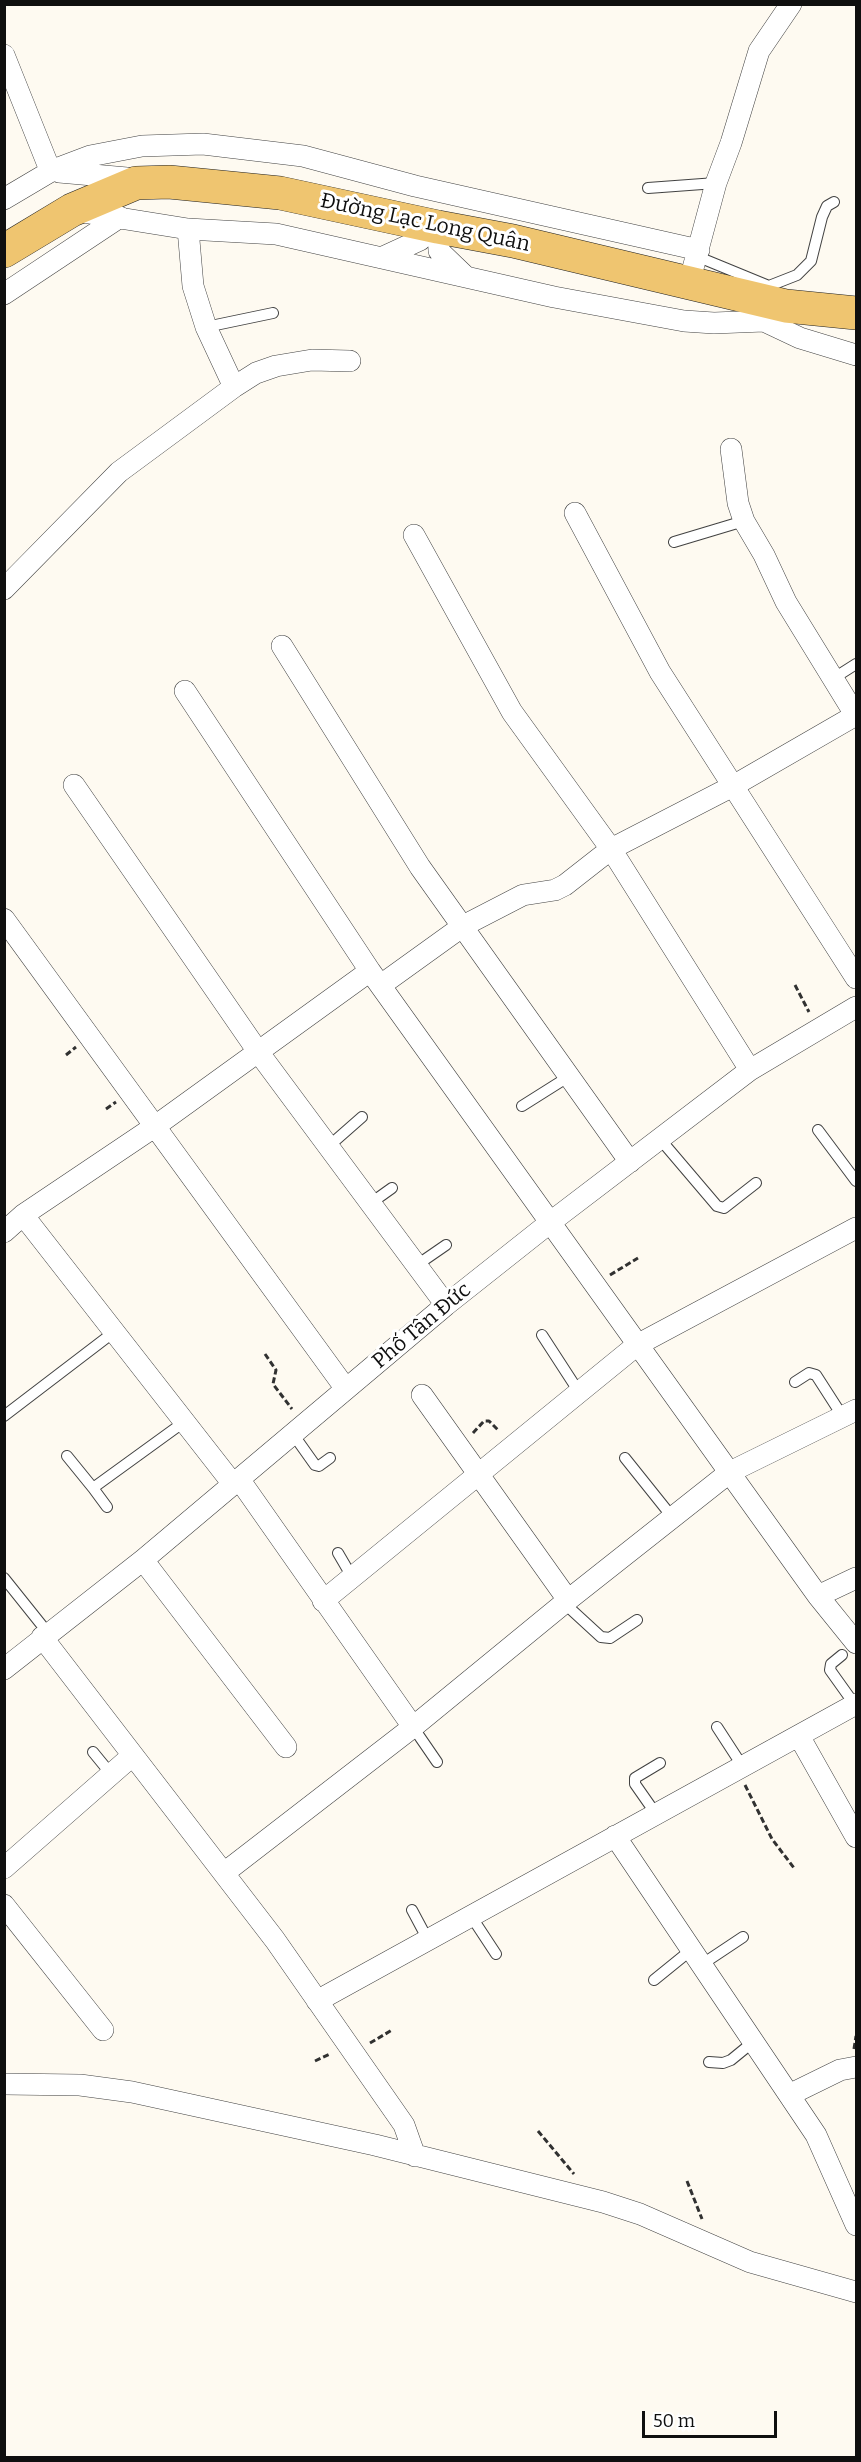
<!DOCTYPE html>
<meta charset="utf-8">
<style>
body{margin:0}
#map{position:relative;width:861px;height:2462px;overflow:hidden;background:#fefaf1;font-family:Bitter,serif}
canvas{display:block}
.frame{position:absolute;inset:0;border:6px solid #0f0f0f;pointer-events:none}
.scale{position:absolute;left:642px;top:2411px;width:135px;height:27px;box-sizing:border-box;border:3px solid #0f0f0f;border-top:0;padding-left:8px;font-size:18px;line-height:21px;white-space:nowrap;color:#0f0f0f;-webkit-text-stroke:4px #fff;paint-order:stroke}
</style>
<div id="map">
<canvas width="861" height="2462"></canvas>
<div class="frame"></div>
<div class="scale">50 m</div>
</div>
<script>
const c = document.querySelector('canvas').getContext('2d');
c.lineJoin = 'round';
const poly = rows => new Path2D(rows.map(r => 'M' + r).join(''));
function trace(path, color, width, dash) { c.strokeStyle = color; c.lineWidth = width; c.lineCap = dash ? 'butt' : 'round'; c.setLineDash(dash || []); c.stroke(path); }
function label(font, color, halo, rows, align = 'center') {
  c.font = font + ' Bitter,serif'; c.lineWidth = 6; c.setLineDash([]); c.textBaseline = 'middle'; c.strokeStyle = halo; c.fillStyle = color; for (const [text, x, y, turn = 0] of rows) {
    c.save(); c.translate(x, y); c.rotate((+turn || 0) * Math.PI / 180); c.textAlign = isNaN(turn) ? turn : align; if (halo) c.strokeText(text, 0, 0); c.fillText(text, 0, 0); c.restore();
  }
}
const path = poly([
 [795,985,809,1012],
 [66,1055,76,1047],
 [106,1109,116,1102],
 [610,1275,638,1258],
 [265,1354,276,1370,273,1384,292,1409],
 [473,1433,484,1421,489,1421,499,1431],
 [745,1785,772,1839,794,1868],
 [370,2043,392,2030],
 [854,2049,856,2036],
 [315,2061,330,2054],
 [538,2131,574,2174],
 [687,2181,702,2219]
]);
const service = poly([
 [648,188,716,183],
 [696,256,769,286,797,275,811,261,822,217,827,206,834,202],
 [206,327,273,313],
 [674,542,744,521],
 [834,678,856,664],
 [522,1106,568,1077],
 [818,1130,856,1181],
 [660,1139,717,1206,724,1208,756,1183],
 [329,1146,362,1117],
 [371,1203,392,1188],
 [417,1265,446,1245],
 [542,1335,579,1392],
 [795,1382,809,1373,816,1375,843,1417],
 [4,1416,114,1332],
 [293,1434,315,1465,319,1466,330,1458],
 [67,1456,93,1488,184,1422],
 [625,1458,673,1518],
 [93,1488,107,1507],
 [338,1553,352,1577],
 [4,1578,48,1633],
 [564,1603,601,1637,610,1638,637,1620],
 [842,1655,831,1664,830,1670,855,1705],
 [413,1727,437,1762],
 [717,1727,743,1767],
 [93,1752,111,1774],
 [656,1814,635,1784,635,1778,660,1763],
 [412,1910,428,1940],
 [471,1916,496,1954],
 [701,1965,743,1937],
 [654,1980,691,1950],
 [709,2062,723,2063,731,2060,753,2042]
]);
const minor = poly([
 [4,55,48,165,59,172,127,178,136,183],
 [4,199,53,170,90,156,142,146,203,144,303,156,415,186,699,250],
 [76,211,188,229,276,234,554,297,684,321,714,323,764,321,800,338,856,355],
 [438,227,439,251,464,275],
 [188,229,193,286,206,327,234,387],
 [383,257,420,240,432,226],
 [689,283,716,183,731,143,759,51,791,4],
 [4,294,120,217],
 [731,449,738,503,744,521,764,555,786,602,856,716],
 [575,513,660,672,856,978],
 [414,535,512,712,611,849,750,1070],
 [4,589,119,472,234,387,256,373,276,366,312,360,350,361],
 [282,646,420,867,630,1162],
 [185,691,370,971,818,1596,856,1643],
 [74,785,259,1053,446,1305],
 [4,919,346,1389],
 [381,985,463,926,523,895,555,890,565,885,611,849,733,786,856,715],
 [23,1215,233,1484],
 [4,1232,23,1215,154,1127,370,971],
 [422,1395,568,1600],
 [239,1479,413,1727],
 [143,1560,286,1747],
 [818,1596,856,1578],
 [323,1601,637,1345,856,1228],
 [42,1637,275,1940,404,2125,415,2156],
 [4,1669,143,1560,446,1305,552,1221,750,1070,856,1007],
 [799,1736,856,1837],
 [615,1836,816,2135,856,2225],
 [4,1868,132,1756],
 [224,1873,413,1727,568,1600,730,1472,856,1410],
 [4,1905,103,2030],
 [317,2001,856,1704],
 [4,2084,80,2085,132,2092,375,2145,603,2202,640,2214,750,2262,856,2292],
 [789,2095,840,2070,856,2067]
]);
const primary = poly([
 [4,251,72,210,136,183,169,182,280,193,438,227,513,241,786,306,856,313]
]);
const streetNames = [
 ["Đường Lạc Long Quân",425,223,12],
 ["Phố Tân Đức",422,1326,-40]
];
trace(service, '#424242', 12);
trace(minor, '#424242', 22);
trace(primary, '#202020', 34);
trace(path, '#313131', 3, [6, 3]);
trace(service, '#fff', 10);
trace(minor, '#fff', 21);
trace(primary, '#efc570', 33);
label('21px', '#0f0f0f', '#fff', streetNames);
</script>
